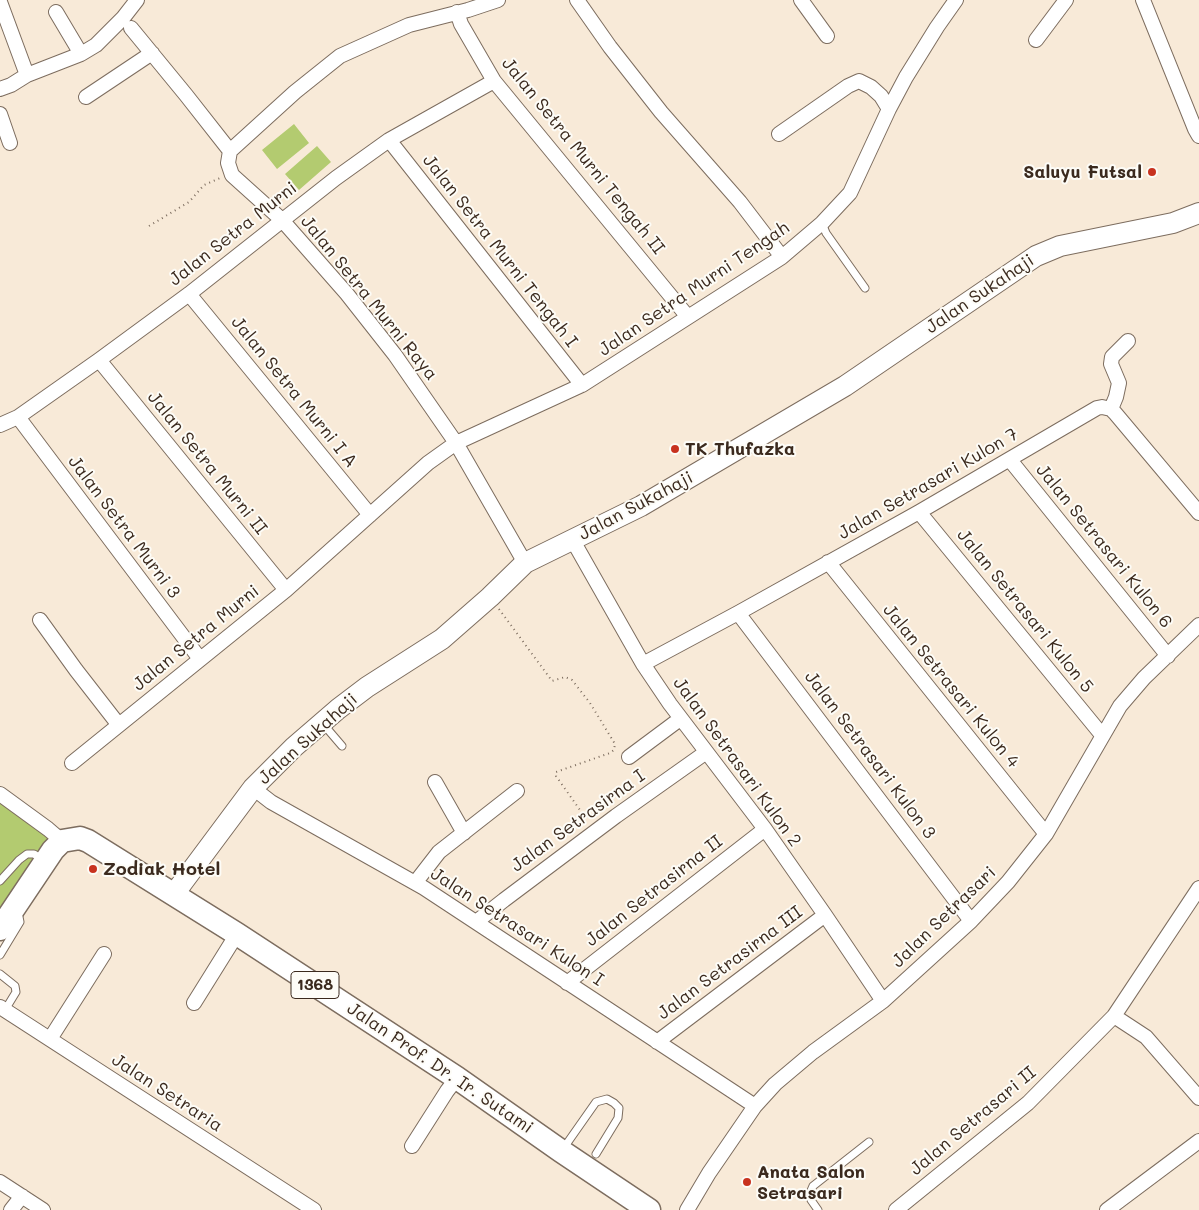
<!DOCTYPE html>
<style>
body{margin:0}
canvas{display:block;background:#f8ead8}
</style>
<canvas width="1199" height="1210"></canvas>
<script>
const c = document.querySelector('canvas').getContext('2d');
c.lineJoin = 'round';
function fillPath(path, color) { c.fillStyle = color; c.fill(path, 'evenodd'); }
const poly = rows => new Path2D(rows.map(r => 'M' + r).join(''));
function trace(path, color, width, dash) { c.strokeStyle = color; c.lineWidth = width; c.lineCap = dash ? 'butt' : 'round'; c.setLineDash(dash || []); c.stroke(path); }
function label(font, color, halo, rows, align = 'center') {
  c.font = font + ' Mali,sans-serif'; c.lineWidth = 4; c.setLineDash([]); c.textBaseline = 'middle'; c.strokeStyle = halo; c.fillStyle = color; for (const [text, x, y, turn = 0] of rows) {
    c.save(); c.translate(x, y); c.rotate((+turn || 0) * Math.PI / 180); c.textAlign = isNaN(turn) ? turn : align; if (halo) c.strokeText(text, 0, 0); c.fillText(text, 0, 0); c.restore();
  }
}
const green = poly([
 [294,124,309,143,277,169,262,150],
 [317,146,331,162,299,190,285,174],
 [0,798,54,835,0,916]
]);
const path = poly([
 [149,226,189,202,204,185,220,178],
 [499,609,552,681,565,677,572,680,590,703,615,744,614,750,610,753,556,772,556,776,587,820]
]);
const lane = poly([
 [822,223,826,233,865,288],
 [324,725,342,746],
 [0,881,19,860,27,854,34,854,43,860],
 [0,955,20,922,19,917,15,914],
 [0,974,15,986,16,992,5,1010],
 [563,1149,596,1102,607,1099,614,1103,619,1108,618,1118,596,1154],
 [818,1210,811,1200,810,1193,813,1186,869,1142]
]);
const street = poly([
 [577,0,610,47,661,112,740,202,782,257],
 [801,0,827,36],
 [1143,0,1195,129,1199,136],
 [0,2,27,75],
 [56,12,81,54],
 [457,12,461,24,494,81,688,317],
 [131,28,186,95,230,151,228,163,232,175,282,220,347,294,395,355,456,443,525,563],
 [1036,40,1066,0],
 [0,89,11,85,27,75,81,54,96,45,123,18,137,0],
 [86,97,152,53],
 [0,114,10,143],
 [779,134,848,86,859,81,871,87,881,96,889,109],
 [389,140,582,385],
 [230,151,295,92,340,56,409,25,468,10,498,0],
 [189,294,370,515],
 [99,360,286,590],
 [1111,409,1116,397,1119,383,1111,364,1112,357,1128,341],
 [18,417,200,659],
 [0,425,18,417,99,360,189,294,336,178,389,140,494,81],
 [1010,460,1168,656],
 [919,512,1102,735],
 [572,539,643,664,670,704,765,829,825,915,883,1001],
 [828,562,1046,834],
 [738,613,971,921],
 [40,620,76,670,118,724],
 [643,664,738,613,919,512,1097,408,1102,407,1111,409,1115,413,1199,513],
 [629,757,680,719],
 [72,763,286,590,428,463,456,443,582,385,782,257,822,223,850,193,889,109,906,77,937,27,956,0],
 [435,782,464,833],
 [253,788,271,802,424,888,755,1106],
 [0,794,48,829,62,841],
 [415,883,439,852,517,791],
 [476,922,504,900,616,816,705,753],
 [567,983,765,829],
 [194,1003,237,934],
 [0,1007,314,1210],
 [1114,1016,1146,1037,1199,1098],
 [50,1039,104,954],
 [657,1042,825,915],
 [412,1146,447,1091,457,1078],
 [0,1182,43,1210],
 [11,1210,22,1196],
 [687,1210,709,1173,755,1106,775,1084,813,1052,883,1001,971,921,1008,882,1046,834,1120,706,1144,678,1199,625],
 [896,1210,1028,1103,1114,1016,1199,888],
 [1107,1210,1199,1141]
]);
const secondary = poly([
 [174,894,253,788,294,747,338,709,367,687,442,639,490,597,525,563,641,506,845,386,1036,256,1060,246,1173,223,1199,213]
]);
const primary = poly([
 [0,929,53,850,62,841,80,838,88,841,237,934,457,1078,561,1151,649,1210]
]);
const markers = [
 [1152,172,5,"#c8321e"],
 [675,449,5,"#c8321e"],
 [93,869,5,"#c8321e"],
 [747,1182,5,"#c8321e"]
];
const shields = [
 [315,985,48]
];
const shieldNames = [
 ["1368",315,985]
];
const streetNames = [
 ["Jalan Setra Murni Tengah II",583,156,51],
 ["Jalan Setra Murni",233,234,-38],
 ["Jalan Setra Murni Tengah I",500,251,52],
 ["Jalan Setra Murni Tengah",694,289,-34],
 ["Jalan Sukahaji",980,294,-34],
 ["Jalan Setra Murni Raya",369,298,51],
 ["Jalan Setra Murni I A",294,392,51],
 ["Jalan Setra Murni II",207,463,51],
 ["Jalan Setrasari Kulon 7",928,484,-30],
 ["Jalan Sukahaji",636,506,-28],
 ["Jalan Setra Murni 3",124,527,53],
 ["Jalan Setrasari Kulon 6",1104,546,51],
 ["Jalan Setrasari Kulon 5",1025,611,51],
 ["Jalan Setra Murni",196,638,-39],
 ["Jalan Setrasari Kulon 4",951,686,51],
 ["Jalan Sukahaji",308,739,-42],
 ["Jalan Setrasari Kulon 3",870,755,53],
 ["Jalan Setrasari Kulon 2",737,762,54],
 ["Jalan Setrasirna I",578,821,-36],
 ["Jalan Setrasirna II",654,891,-38],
 ["Jalan Setrasari",944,917,-44],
 ["Jalan Setrasari Kulon I",517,927,33],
 ["Jalan Setrasirna III",730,963,-37],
 ["Jalan Prof. Dr. Ir. Sutami",440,1068,34],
 ["Jalan Setraria",167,1093,33],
 ["Jalan Setrasari II",973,1121,-40]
];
const poiNames = [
 ["Saluyu Futsal",1142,172,"right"],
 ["TK Thufazka",685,449],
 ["Zodiak Hotel",103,869],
 ["Anata Salon",757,1172],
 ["Setrasari",757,1193]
];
fillPath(green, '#b3cb70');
trace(lane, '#7d6d5f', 9);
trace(street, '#7d6d5f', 16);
trace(secondary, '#7d6d5f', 22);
trace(primary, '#7d6d5f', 25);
trace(path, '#7d6d5f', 2, [1, 4]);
trace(lane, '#fff', 7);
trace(street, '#fff', 14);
trace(secondary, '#fff', 20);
trace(primary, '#fff', 22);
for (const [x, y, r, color] of markers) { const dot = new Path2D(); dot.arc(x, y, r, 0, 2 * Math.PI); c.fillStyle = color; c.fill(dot); trace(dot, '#fdfcf7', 2); }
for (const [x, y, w] of shields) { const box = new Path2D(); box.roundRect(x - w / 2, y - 13.5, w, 27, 4); c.fillStyle = '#fdfcf7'; c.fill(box); trace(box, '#3b2a1e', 1); }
label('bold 16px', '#3b2a1e', null, shieldNames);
label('18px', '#3b2a1e', '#fdfcf7', streetNames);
label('bold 18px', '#3b2a1e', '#fdfcf7', poiNames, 'left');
</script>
